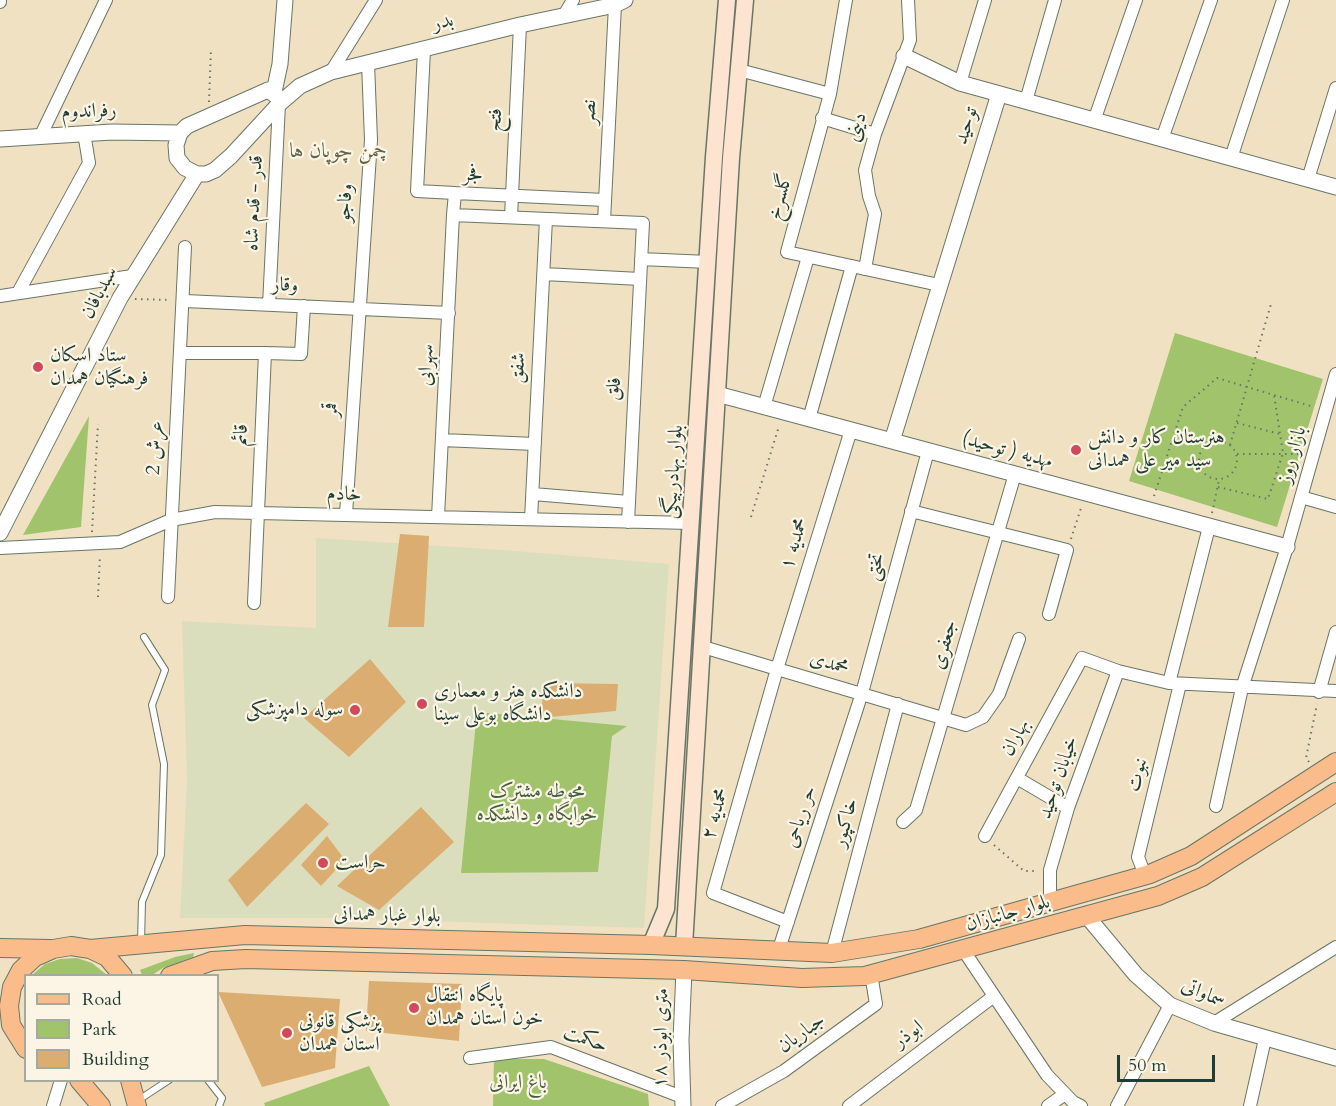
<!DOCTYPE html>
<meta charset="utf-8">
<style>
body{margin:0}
#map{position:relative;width:1336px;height:1106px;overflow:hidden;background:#f0e1c2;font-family:Cardo,serif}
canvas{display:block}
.legend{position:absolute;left:24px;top:974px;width:195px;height:108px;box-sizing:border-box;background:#fcf5e5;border:2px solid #a4ab9e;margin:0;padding:8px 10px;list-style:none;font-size:18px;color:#1f3d34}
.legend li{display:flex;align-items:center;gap:12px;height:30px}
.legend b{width:30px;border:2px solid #a4ab9e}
.scale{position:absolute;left:1117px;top:1055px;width:98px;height:27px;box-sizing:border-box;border:3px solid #1f3d34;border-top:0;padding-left:8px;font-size:18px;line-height:21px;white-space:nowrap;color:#1f3d34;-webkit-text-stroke:4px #fcf5e5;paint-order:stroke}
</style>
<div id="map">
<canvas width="1336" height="1106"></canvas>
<ul class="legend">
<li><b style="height:8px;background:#f9bc8a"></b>Road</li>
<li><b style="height:16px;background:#a1c36c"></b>Park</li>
<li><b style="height:16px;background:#dcad70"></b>Building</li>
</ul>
<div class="scale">50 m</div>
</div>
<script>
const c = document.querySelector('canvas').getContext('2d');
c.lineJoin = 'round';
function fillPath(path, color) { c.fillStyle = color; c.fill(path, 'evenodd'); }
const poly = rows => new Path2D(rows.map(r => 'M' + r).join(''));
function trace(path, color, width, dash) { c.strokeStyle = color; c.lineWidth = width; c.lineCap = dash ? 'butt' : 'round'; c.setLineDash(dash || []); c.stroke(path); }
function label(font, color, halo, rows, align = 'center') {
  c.font = font + ' Cardo,Amiri,serif'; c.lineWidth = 4.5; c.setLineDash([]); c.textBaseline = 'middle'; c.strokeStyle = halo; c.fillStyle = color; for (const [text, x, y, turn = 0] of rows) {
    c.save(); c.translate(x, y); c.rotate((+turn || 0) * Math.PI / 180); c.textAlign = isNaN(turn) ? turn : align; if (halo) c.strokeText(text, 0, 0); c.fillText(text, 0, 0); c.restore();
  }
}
const built = poly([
 [316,538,503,550,669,564,644,928,332,918,180,918,187,780,182,621,316,628]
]);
const green = poly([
 [1175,333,1323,379,1277,527,1129,481],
 [89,416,81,527,23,535],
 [477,712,627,726,612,736,598,872,461,873],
 [194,953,193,957,163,968,152,975,142,975,140,970,175,957],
 [77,958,92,963,107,975,32,975,45,964,60,959],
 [494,1059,544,1059,648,1094,649,1106,493,1106],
 [369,1066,390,1106,265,1106,264,1103]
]);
const building = poly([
 [400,534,429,536,424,627,388,627],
 [370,659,406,702,349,757,304,718],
 [545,683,618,684,616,711,540,718],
 [306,803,329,824,247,907,228,880],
 [421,807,454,842,379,910,337,886],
 [327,836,345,860,321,886,301,865],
 [369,981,462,984,459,1041,366,1031],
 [218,992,340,999,335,1068,262,1087]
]);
const path = poly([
 [209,102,211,48],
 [135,299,171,300],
 [1237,423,1280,434],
 [1176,429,1203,447],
 '1199 460a19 19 0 1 1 38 0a19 19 0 1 1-38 0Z',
 [1230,445,1271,304],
 [1237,454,1300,454],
 [1218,487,1268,499,1283,453,1274,395],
 [1154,496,1183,407,1217,378,1314,407],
 [1212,513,1219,480],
 [751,517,779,426],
 [92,532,98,424],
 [1071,539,1082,505],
 [98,597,100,555],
 [1309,762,1306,758,1317,704],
 [994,845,1024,871,1038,871]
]);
const service = poly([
 [141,943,142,902,161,855,164,764,152,705,165,670,144,637],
 [208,1080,222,1098,219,1106],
 [137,1101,169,1080]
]);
const minor = poly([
 [846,0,830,94,787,252,939,285],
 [0,2,0,0],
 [563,17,573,0],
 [424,50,417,191,455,193],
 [739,70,830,94],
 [331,72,376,0],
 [960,83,985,0],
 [1026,101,1055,0],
 [822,118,875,134],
 [1094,121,1136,0],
 [41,135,106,0],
 [1162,139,1211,0],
 [1231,158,1283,0],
 [1308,179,1336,88],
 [605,200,455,193,453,215,643,223,628,522],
 [511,217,520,25],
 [604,221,615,5],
 [641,259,708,262],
 [865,269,875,214,869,196,865,170,875,134,910,40,908,0],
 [544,274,640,279],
 [19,291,89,163,84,133],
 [0,296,132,276],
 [185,301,449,313],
 [269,305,279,104],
 [182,353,265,353],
 [764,407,808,257],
 [809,419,852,266],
 [442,440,535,444],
 [533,494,629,502],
 [1301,497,1336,507],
 [911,511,1067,550,1049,614],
 [346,514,371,140,368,63],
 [438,517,453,215],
 [531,519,546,219],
 [0,548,120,542,171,520,215,512,691,523],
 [168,597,185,247],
 [254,603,265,353,301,354,304,306],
 [703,647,966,725,983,717,999,694,1019,639],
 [1169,683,1209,527],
 [1319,692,1336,632],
 [1017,778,1068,808],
 [1216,806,1242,688,1287,547,1336,374],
 [903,822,916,810,1015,474],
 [985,836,1082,658,1118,671,1169,683,1336,691],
 [1145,875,1138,857,1180,684],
 [1050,901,1050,870,1068,808,1118,671],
 [788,922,713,893,777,669,851,430],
 [964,951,1047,1075,1073,1102,1081,1106],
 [778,952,862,693,928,451],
 [832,953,898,704],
 [1214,1023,1336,947],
 [470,1058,551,1047,682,1097],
 [53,1106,61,1080],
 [722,1106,784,1071,876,1004,871,974],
 [849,1106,994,996],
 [1048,1106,1065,1094],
 [1117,1106,1170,1005],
 [1250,1106,1265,1039]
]);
const tertiary = poly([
 [904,56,960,83,1336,187],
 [268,90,278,97,279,104,231,156,215,170,206,174,197,174,185,168,177,158,176,145,180,133,187,126,268,90],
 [274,92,280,64,285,0],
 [279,104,300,86,331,72,520,25,615,5,625,0],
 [0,139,112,132,180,133],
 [717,394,1287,547],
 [892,441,999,94],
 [0,533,120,298,197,174],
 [1086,915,1136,975,1170,1005,1214,1023,1336,1058],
 [683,1106,681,1040,684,970]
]);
const secondary = poly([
 [651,945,666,909,714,157,727,0],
 [684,946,731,158,745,0]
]);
const primary = poly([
 [0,948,51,949],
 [90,949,245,935,651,945,832,953,919,939,1150,874,1191,856,1336,762],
 [170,976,212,961,246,959,684,970,802,978,865,976,1158,896,1202,877,1336,792],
 [26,1049,11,1025,9,1006,12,987,21,970,35,957,53,949,71,946,90,949,107,957,123,976],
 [79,1080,101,1106],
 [130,1080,137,1106]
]);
const markers = [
 [38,367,6,"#d1495b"],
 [1076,450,6,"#d1495b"],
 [422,704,6,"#d1495b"],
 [355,710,6,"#d1495b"],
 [323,863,6,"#d1495b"],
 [414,1008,6,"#d1495b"],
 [287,1033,6,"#d1495b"]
];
const streetNames = [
 ["بدر",443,23,-14],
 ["رفراندوم",89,112,-2],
 ["نصر",590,112,-87],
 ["فتح",496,120,-87],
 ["توحید",967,126,-73],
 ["دینی",857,127,-71],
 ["فجر",473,175],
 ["گلسرخ",781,197,-75],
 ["قدر - قدم شاه",255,203,-87],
 ["وفاجو",346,203,-86],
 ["وقار",285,286,2],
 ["سبدبافان",100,293,-62],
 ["سهرابی",427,365,-87],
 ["شفق",519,368,-87],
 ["فلق",615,389,-87],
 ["قمر",332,410,-87],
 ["قائم",242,435,-88],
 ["عرش 2",156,448,-86],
 ["مهدیه ( توحید)",1007,451,15],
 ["بازار روز",1293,455,-74],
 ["بلوار بهادربیگی",674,472,-86],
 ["خادم",344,495,1],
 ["محمدیه ۱",795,544,-73],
 ["تختی",876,567,-75],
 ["جعفری",945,645,-74],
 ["محمدی",829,664,16],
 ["بهاران",1016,738,-62],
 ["نبوت",1138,775,-77],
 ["خیابان توحید",1059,778,-71],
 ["محمدیه ۲",716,814,-74],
 ["حر ریاحی",801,817,-72],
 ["خاکپور",846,823,-75],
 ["بلوار جانبازان",1008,914,-16],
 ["بلوار غبار همدانی",387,916,1],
 ["سماواتی",1203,994,24],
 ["جباریان",802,1034,-36],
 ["ابوذر",909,1035,-37],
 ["۱۸ متری ابوذر",662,1038,-89],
 ["حکمت",585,1040,19]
];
const poiNames = [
 ["ستاد اسکان",50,356],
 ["فرهنگیان همدان",50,379],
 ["هنرستان کار و دانش",1088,438],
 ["سید میر علی همدانی",1088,461],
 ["دانشکده هنر و معماری",434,692],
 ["دانشگاه بوعلی سینا",434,715],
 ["سوله دامپزشکی",343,710,"right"],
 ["حراست",335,863],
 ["پایگاه انتقال",426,996],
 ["خون استان همدان",426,1019],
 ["پزشکی قانونی",299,1022],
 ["استان همدان",299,1045]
];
const parkNames = [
 ["محوطه مشترک",537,792],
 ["خوابگاه و دانشکده",537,815],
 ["باغ ایرانی",518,1083]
];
const neighbourhoodNames = [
 ["چمن چوپان ها",338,152]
];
fillPath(built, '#dadebd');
fillPath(green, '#a1c36c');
fillPath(building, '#dcad70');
trace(service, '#687666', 8);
trace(minor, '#687666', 14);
trace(tertiary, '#687666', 17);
trace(secondary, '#687666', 19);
trace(primary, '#687666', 20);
trace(path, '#687666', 2, [1.5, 4.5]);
trace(service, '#fff', 6);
trace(minor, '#fff', 12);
trace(tertiary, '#fff', 15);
trace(secondary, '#fde4d0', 16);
trace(primary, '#f9bc8a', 18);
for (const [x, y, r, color] of markers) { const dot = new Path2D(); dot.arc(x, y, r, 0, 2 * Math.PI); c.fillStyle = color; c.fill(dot); trace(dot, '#fcf5e5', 2); }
label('20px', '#1f3d34', '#fcf5e5', streetNames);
label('20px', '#1f3d34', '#fcf5e5', poiNames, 'left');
label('20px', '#405e42', '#fcf5e5', parkNames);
label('21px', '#616449', '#fcf5e5', neighbourhoodNames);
</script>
